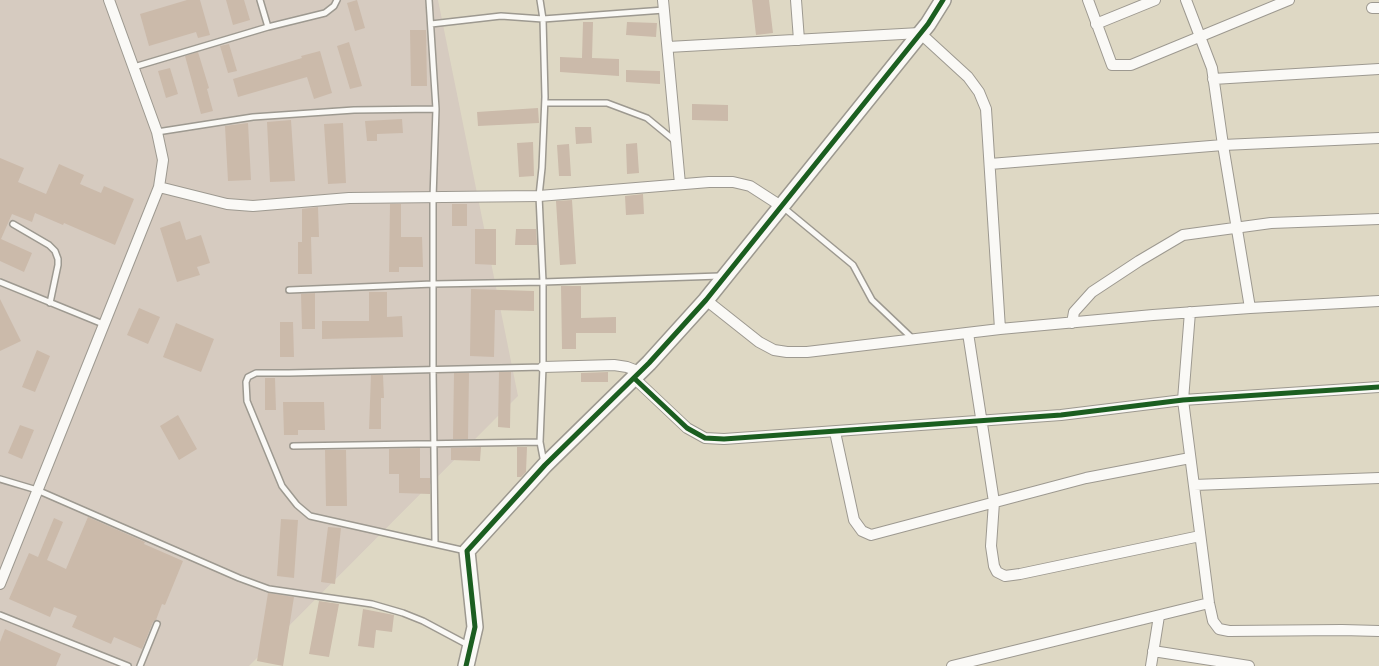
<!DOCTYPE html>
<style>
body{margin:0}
canvas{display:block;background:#ded8c4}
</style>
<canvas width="1379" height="666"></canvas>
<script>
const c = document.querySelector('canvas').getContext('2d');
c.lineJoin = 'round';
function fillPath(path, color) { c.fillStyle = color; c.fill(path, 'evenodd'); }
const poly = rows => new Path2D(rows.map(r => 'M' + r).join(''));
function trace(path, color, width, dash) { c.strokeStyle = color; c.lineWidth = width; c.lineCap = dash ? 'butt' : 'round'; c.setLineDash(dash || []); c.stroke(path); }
const industrial = poly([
 [0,0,438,0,518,396,249,666,0,666]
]);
const building = poly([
 [187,0,200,0,210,35,198,38,196,32,149,46,140,14],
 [226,0,244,0,250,20,233,25],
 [357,0,365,28,355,31,347,3],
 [752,0,769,0,773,33,756,35],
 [583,22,593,22,592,58,619,59,619,76,560,72,560,57,582,58],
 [627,22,657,23,656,37,626,35],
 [410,30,426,30,427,86,411,86],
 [349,42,362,86,350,89,337,46],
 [229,44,237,71,228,73,220,46],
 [320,51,332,93,314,99,307,77,238,97,233,79,302,58,301,56],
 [198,52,209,88,207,89,213,111,201,114,185,56],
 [170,68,178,94,166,98,158,71],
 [626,70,660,71,660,84,626,82],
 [692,104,728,105,728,121,692,120],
 [538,108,539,123,478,126,477,112],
 [402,119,403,133,377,134,377,141,367,141,365,121],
 [291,120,295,181,270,182,267,122],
 [248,123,251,180,228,181,225,126],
 [343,123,346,183,328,184,324,124],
 [575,127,591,127,592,143,576,144],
 [533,142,534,176,519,177,517,143],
 [637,143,639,173,627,174,626,144],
 [569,144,571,176,559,176,557,145],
 [0,158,24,168,18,182,46,194,59,164,84,175,80,184,101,193,104,186,134,199,115,245,64,223,63,225,35,213,32,222,12,214,1,239,32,253,24,272,0,261],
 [643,194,644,214,626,215,625,196],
 [572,200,576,264,560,265,556,201],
 [390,204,401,204,401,237,422,237,423,267,399,267,399,272,389,272],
 [452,204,467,204,467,226,452,226],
 [318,207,319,237,311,237,312,274,298,274,298,242,302,242,302,209],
 [180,221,186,240,201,235,210,263,197,267,200,275,177,282,160,228],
 [475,229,496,229,496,265,475,264],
 [516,229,536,229,537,245,515,245],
 [561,286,581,286,581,318,616,317,616,333,576,333,576,349,562,349],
 [471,289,534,291,534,311,495,310,494,357,470,356],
 [369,292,387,292,387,317,402,316,403,337,322,339,322,321,369,321],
 [315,293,315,329,302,329,301,294],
 [0,299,21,341,0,351],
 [139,308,160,317,148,344,127,335],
 [280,322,293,322,294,357,280,357],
 [176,323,214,339,201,372,163,357],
 [37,350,50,356,35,392,22,387],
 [499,372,511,372,510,428,498,427],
 [608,372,608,382,581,382,581,373],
 [454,373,469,373,468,439,453,439],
 [371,375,383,375,384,398,381,398,381,429,369,429],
 [265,378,275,378,276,410,265,410],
 [283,402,324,402,325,430,298,430,298,435,284,435],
 [178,415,197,449,179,460,160,426],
 [20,425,34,430,22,459,8,453],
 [481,447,480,461,451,460,451,448],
 [517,447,527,447,526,472,521,477,517,477],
 [420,448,420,478,430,478,430,494,399,493,399,474,389,474,389,449],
 [325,450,346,450,347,506,326,506],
 [88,517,145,542,144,544,183,561,165,605,162,604,156,620,153,622,142,649,114,637,111,644,72,627,77,616,54,607,50,617,9,599,29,553,38,557,54,518,63,522,47,560,66,569],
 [281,519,298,520,294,578,277,576],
 [328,527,341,528,335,584,321,582],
 [268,593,294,597,283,666,257,661],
 [319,601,339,604,329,657,309,654],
 [363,609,394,615,392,632,376,630,374,648,358,646],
 [5,629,61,654,56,666,0,666,0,642]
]);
const lane = poly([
 [260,0,268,27],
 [429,0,436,109,433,198,433,369,435,543],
 [540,0,543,19,545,97,542,168,539,196,543,282,543,367,540,442,544,463],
 [431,24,501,16,543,19,664,10],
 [134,67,268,27,325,13,334,6,337,0],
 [545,103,607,103,647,118,675,141],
 [157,132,253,117,354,110,436,109],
 [784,208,853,265,872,300,913,339],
 [13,224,49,245,55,251,58,259,58,265,50,303],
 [0,282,103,324],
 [289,290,433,284,543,282,720,276],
 [293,446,540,442],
 [0,479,37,490,239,578,269,589,372,604,403,613,423,621,468,645],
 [466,551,310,516,297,505,282,486,247,401,246,382,248,377,256,373,289,373,543,367],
 [0,615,128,666],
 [140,666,157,624]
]);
const street = poly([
 [663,0,680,184],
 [796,0,799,40],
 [1088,0,1112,65,1131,65,1289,0],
 [1186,0,1212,68,1223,145,1250,308],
 [1372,8,1379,8],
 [1096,24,1155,0],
 [668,47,920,33,968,77,979,92,986,109,1000,329],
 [1213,79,1379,69],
 [990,164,1223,145,1379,138],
 [159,187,227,204,253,206,349,198,539,196,709,182,733,182,750,186,781,206],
 [706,300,759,342,774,350,787,352,807,352,1000,329,1153,315,1250,308,1379,301],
 [1190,312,1183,400,1209,603,1213,621,1219,629,1229,631,1342,630,1379,631],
 [1072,323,1074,312,1092,292,1139,261,1183,235,1271,223,1379,219],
 [968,333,994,502,991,546,994,566,997,572,1005,576,1020,574,1200,536],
 [543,367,614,365,627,367,640,372],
 [634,378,687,428,705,438,724,439,1061,415,1183,400,1379,387],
 [835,432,854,520,862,531,871,535,1086,478,1190,458],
 [1194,485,1379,478],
 [0,584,159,187,163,160,157,132,109,0],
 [1153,651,1249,666],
 [952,666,1209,603],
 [1151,666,1159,616]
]);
const secondary = poly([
 [466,666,475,627,467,551,545,465,649,363,706,300,928,24,943,0]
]);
const cycleway = poly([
 [634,378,687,428,705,438,724,439,1061,415,1183,400,1379,387],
 [466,666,475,627,467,551,545,465,649,363,706,300,928,24,943,0]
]);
fillPath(industrial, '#d6cbc0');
fillPath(building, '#cbbaaa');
trace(lane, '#9d9990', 8);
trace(street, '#9d9990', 12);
trace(secondary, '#9d9990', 18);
trace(lane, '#faf9f6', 5);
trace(street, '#faf9f6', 10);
trace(secondary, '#faf9f6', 15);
trace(cycleway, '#1b5e20', 5);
</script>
